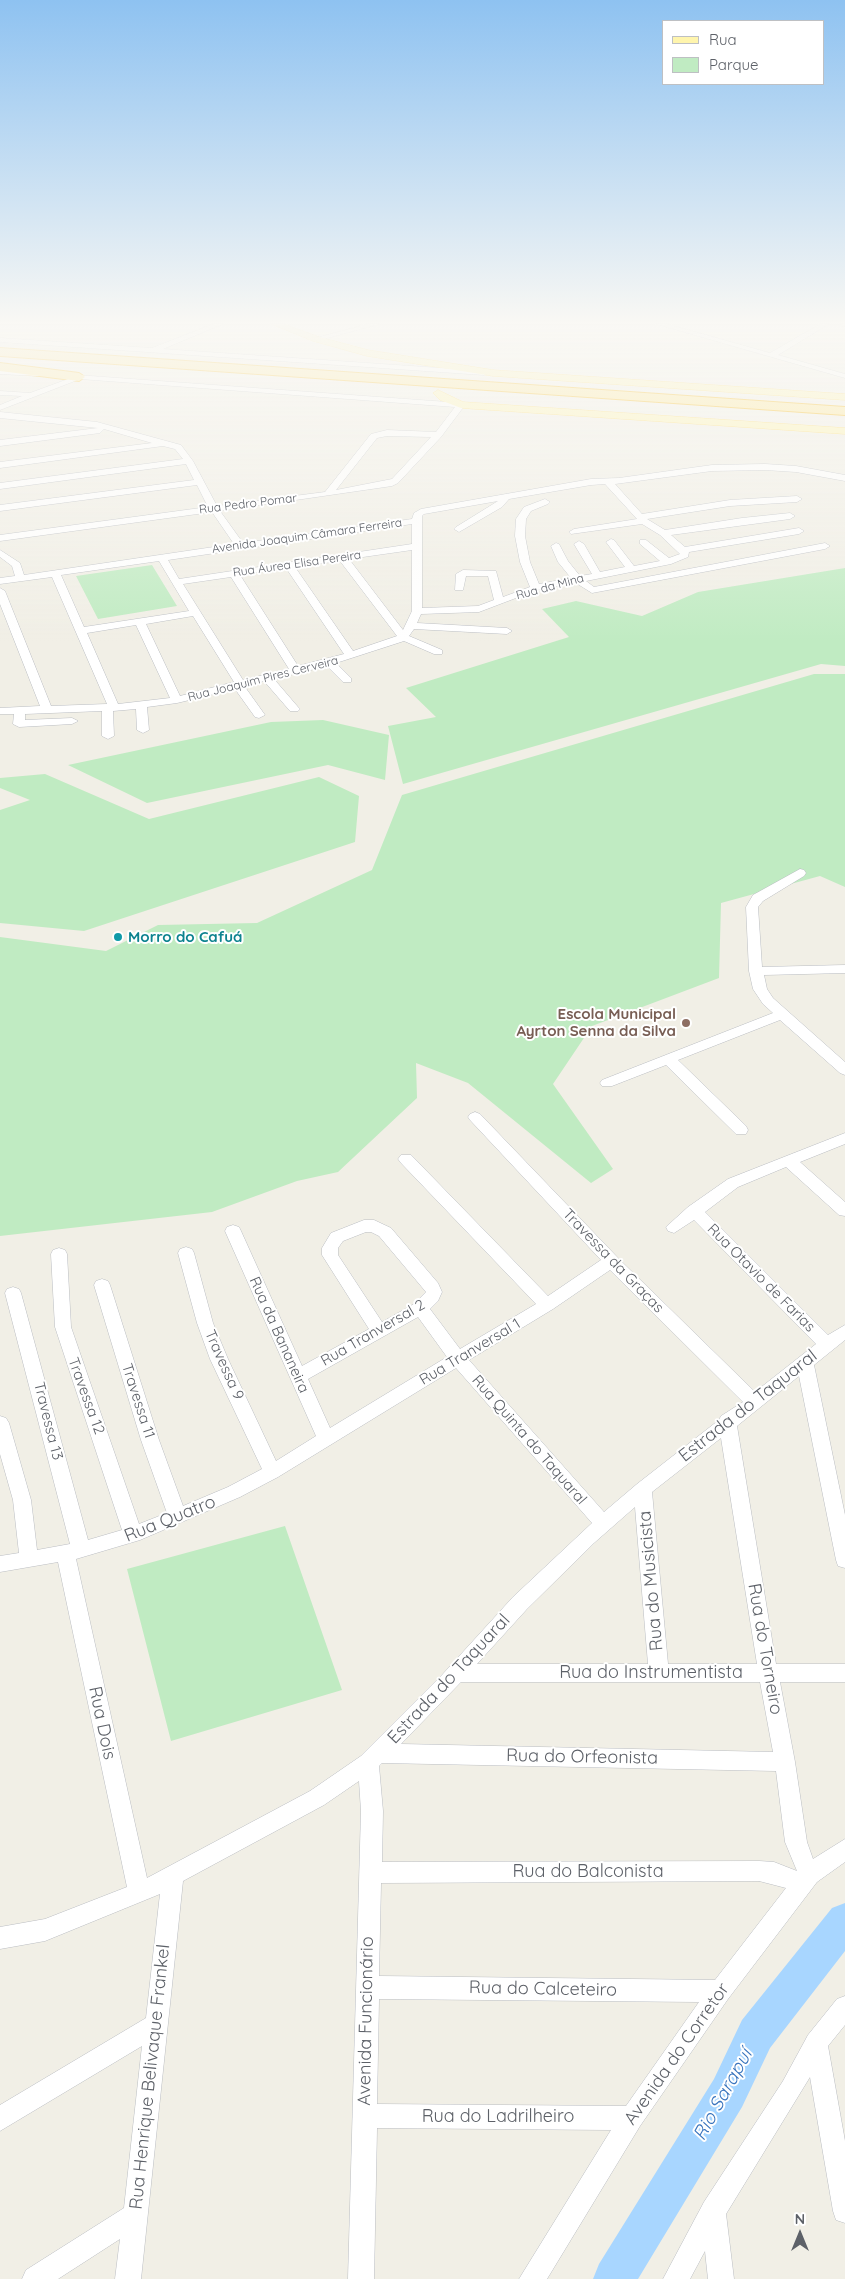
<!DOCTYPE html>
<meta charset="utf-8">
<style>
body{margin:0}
#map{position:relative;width:845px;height:2279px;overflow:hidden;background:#f1efe6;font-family:Quicksand,sans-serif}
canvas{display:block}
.legend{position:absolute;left:662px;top:20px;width:162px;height:65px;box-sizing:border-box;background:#fff;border:1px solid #bec0c3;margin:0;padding:6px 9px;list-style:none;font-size:15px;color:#5d6168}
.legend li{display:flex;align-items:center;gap:10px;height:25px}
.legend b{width:25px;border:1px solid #bec0c3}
.north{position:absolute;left:775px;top:2209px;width:50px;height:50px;-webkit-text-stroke:4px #fff;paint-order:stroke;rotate:0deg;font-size:14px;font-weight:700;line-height:20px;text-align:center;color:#5d6168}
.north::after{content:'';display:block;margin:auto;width:18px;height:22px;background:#5d6168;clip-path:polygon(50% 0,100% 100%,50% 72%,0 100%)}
</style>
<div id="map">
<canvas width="845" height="2279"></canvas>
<ul class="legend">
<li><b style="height:6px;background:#fff5ad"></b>Rua</li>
<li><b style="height:14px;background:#c0ebc2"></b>Parque</li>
</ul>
<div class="north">N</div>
</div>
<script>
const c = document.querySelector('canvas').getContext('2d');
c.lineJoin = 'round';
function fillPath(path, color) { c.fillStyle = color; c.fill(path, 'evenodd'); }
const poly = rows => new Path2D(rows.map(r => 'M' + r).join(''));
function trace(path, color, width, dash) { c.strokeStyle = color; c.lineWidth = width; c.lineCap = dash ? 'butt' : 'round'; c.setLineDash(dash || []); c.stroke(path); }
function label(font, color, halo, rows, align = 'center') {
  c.font = font + ' Quicksand,sans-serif'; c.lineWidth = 4; c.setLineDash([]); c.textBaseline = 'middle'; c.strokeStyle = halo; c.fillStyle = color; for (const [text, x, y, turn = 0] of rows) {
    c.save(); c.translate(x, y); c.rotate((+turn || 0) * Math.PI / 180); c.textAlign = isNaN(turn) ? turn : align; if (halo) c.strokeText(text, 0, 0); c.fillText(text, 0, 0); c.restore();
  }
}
const green = poly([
 [152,565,177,606,98,619,76,576],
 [845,568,845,666,821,664,403,784,388,726,436,717,406,688,569,637,542,609,576,601,642,616,698,592],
 [814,674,845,674,845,887,820,876,721,903,719,978,592,1026,553,1084,613,1169,591,1183,468,1083,416,1063,417,1098,338,1172,297,1181,212,1212,0,1236,0,937,106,951,158,925,257,923,372,870,402,795],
 [323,720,389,735,385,780,328,765,147,803,68,765,271,722],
 [45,774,149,819,319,777,359,796,355,842,84,931,0,923,0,810,30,800,0,788,0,778],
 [285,1526,342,1690,171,1741,127,1569]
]);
const river = poly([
 [845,1903,845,1951,770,2048,742,2107,638,2279,593,2279,599,2264,714,2079,742,2020,832,1908,845,1903]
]);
const minor = poly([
 [213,324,223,324,163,349,484,371,488,373,484,375,0,342,0,338,152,348,213,324],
 [368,324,380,324,316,341,312,339,368,324],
 [656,324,667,324,770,353,820,324,829,324,778,355,845,374,845,378,656,324],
 [840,324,845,324,845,326,841,326,840,324],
 [0,370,38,372,42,374,38,376,0,374,0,370],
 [63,374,461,403,465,405,441,437,398,483,392,486,220,511,243,543,412,519,414,513,421,509,591,479,619,478,712,465,765,464,796,466,845,475,845,481,796,472,765,470,712,471,615,484,642,514,730,500,797,496,802,499,797,502,730,506,647,519,665,530,742,518,790,513,795,516,790,519,671,535,685,547,799,528,804,531,799,534,689,552,688,557,671,564,586,581,594,587,825,543,830,546,825,549,592,593,576,583,537,590,479,612,421,614,417,623,507,628,512,631,507,634,414,629,409,636,442,650,442,654,434,654,404,641,336,663,351,678,351,682,343,682,327,666,274,679,298,707,300,709,298,711,290,711,264,681,245,687,265,715,259,718,255,717,235,689,177,703,147,707,149,730,143,733,137,730,136,709,113,711,114,736,108,739,102,736,102,711,25,714,25,720,72,718,78,721,72,724,19,727,13,724,14,714,0,714,0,708,40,706,0,604,0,588,5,591,51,706,107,704,52,577,0,584,0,578,15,576,12,566,0,557,0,550,20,563,24,575,234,544,212,512,0,541,0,535,208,507,197,485,0,511,0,505,194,480,186,464,0,489,0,483,183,459,175,449,163,446,0,468,0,462,152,443,104,429,100,433,0,446,0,440,98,428,0,418,0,412,97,422,181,445,193,461,217,506,325,492,371,434,387,430,436,432,455,407,80,379,0,410,0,405,22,396,0,395,0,391,30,393,68,379,63,378,63,374],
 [387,436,431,437,392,479,336,490,377,438,387,436],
 [605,484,637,519,574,529,569,532,571,534,642,524,660,535,680,554,669,558,646,540,640,540,640,544,660,561,634,566,614,540,611,539,606,542,625,567,600,572,584,544,579,541,574,544,592,574,580,576,568,561,559,544,556,543,551,546,558,562,571,578,539,584,530,562,525,536,526,519,531,511,548,504,550,502,545,499,524,507,516,519,515,536,520,562,530,587,503,597,496,571,463,570,456,574,455,590,463,590,466,576,488,576,494,600,478,606,422,608,422,516,424,514,498,501,456,527,454,529,459,532,502,507,509,499,591,485,605,484],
 [412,524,412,544,179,579,168,560,412,524],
 [412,550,412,611,403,630,349,559,412,550],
 [159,561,189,611,84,627,61,575,159,561],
 [340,561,397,636,353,651,295,567,340,561],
 [286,568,344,654,298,666,240,575,286,568],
 [231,577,289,669,243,680,183,584,231,577],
 [193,616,234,682,180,696,146,624,193,616],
 [136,625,170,698,118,704,87,633,136,625],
 [800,869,804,870,806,873,804,876,763,901,758,907,762,967,845,965,845,973,764,975,767,989,773,998,845,1062,845,1075,840,1073,780,1020,678,1060,746,1126,748,1130,746,1134,736,1134,666,1065,612,1086,602,1086,600,1083,602,1080,773,1013,763,1004,753,989,749,971,746,907,753,895,800,869],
 [475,1112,480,1114,620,1260,755,1392,816,1344,694,1220,674,1233,668,1231,666,1227,688,1207,728,1179,845,1133,845,1144,800,1162,845,1202,845,1216,839,1215,786,1167,738,1187,705,1212,828,1335,845,1325,845,1340,814,1365,845,1515,845,1568,838,1566,836,1560,799,1376,737,1426,776,1664,845,1664,845,1682,780,1682,795,1762,807,1842,813,1859,845,1839,845,1862,817,1882,728,1999,640,2126,547,2279,519,2279,611,2130,377,2128,374,2279,348,2279,361,1811,359,1781,324,1805,183,1881,141,2279,115,2279,120,2239,58,2279,22,2279,26,2270,124,2208,142,2046,0,2131,0,2105,146,2018,160,1894,45,1941,0,1949,0,1927,45,1919,127,1887,58,1562,0,1572,0,1556,19,1553,13,1500,0,1454,0,1416,6,1418,9,1423,31,1500,37,1550,70,1544,5,1293,7,1289,13,1287,19,1289,21,1293,88,1540,122,1530,55,1327,51,1254,53,1250,59,1248,65,1250,67,1254,71,1327,139,1524,167,1513,141,1440,94,1285,96,1281,102,1279,108,1281,110,1285,159,1440,183,1506,228,1487,262,1469,210,1359,197,1323,178,1253,180,1249,186,1247,192,1249,194,1253,213,1323,228,1359,276,1461,316,1436,225,1231,227,1227,233,1225,239,1227,241,1231,302,1366,369,1329,322,1255,322,1248,331,1233,364,1220,374,1220,391,1228,438,1283,442,1292,438,1301,430,1309,460,1349,536,1304,401,1163,398,1159,401,1155,411,1155,548,1296,601,1260,470,1120,468,1117,470,1114,475,1112],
 [366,1232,371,1232,379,1236,426,1292,414,1304,382,1322,338,1255,338,1248,343,1241,366,1232],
 [610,1270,743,1402,721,1416,719,1420,637,1484,604,1512,469,1360,553,1309,610,1270],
 [418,1317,447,1357,330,1428,308,1379,418,1317],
 [456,1368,592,1523,513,1597,442,1675,361,1756,310,1791,147,1878,76,1559,140,1540,240,1497,278,1477,456,1368],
 [721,1438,757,1664,668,1664,652,1492,721,1438],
 [635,1507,648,1664,477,1664,527,1609,594,1543,635,1507],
 [461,1682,760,1682,773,1752,401,1744,461,1682],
 [382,1763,776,1771,785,1842,797,1871,774,1862,759,1861,382,1862,383,1811,379,1766,382,1763],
 [759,1881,786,1888,715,1980,379,1976,381,1883,759,1881],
 [379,1999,699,2002,626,2106,377,2104,379,1999],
 [845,1996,845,2025,828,2046,845,2141,845,2223,836,2220,833,2211,810,2077,726,2214,734,2279,708,2279,705,2251,690,2279,663,2279,704,2202,783,2081,808,2035,837,1999,845,1996]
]);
const major = poly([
 [271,324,284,324,319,337,368,350,493,370,845,394,845,400,493,376,367,356,313,341,271,324],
 [438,390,463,402,845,428,845,434,461,408,440,400,433,393,438,390]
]);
const highway = poly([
 [0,348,845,407,845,415,0,356,0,348],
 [0,363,79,373,85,377,79,381,0,371,0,363]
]);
const markers = [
 [118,937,5,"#0f9aa8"],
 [686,1023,5,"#8d6e63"]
];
const farStreetnames = [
 ["Rua Pedro Pomar",248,504,-7],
 ["Avenida Joaquim Câmara Ferreira",307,536,-8],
 ["Rua Áurea Elisa Pereira",297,564,-8],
 ["Rua da Mina",550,587,-15],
 ["Rua Joaquim Pires Cerveira",263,679,-14]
];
const cultureNames = [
 ["Morro do Cafuá",128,937]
];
const educationNames = [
 ["Escola Municipal",676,1014],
 ["Ayrton Senna da Silva",676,1031]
];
const streetNames = [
 ["Travessa da Graças",613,1261,46],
 ["Rua Otavio de Farias",761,1278,45],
 ["Rua Tranversal 2",373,1333,-30],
 ["Rua da Bananeira",279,1335,66],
 ["Rua Tranversal 1",470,1352,-31],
 ["Travessa 9",224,1365,66],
 ["Travessa 12",86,1396,70],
 ["Travessa 11",138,1401,72],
 ["Travessa 13",48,1421,76],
 ["Rua Quinta do Taquaral",529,1440,49]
];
const nearStreetnames = [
 ["Estrada do Taquaral",748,1406,-38],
 ["Rua Quatro",170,1519,-22],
 ["Rua do Musicista",651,1581,-95],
 ["Rua do Torneiro",765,1649,80],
 ["Rua do Instrumentista",651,1673],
 ["Estrada do Taquaral",449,1679,-47],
 ["Rua Dois",102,1723,78],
 ["Rua do Orfeonista",582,1757,1],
 ["Rua do Balconista",588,1872],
 ["Rua do Calceteiro",543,1989,1],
 ["Avenida Funcionário",366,2021,-89],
 ["Avenida do Corretor",677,2054,-55],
 ["Rua Henrique Belivaque Frankel",150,2077,-84],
 ["Rua do Ladrilheiro",498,2117]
];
const nearWaternames = [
 ["Rio Sarapuí",723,2095,-61]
];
fillPath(green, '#c0ebc2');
fillPath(river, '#a8d6ff');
trace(minor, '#babdc2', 1);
trace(major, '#ffd551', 1);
trace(highway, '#f7b300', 2);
fillPath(minor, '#fff');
fillPath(major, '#fff5ad');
fillPath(highway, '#ffe78f');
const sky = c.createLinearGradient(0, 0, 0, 643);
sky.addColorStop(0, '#8ec2f1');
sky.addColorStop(0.5, '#f9f8f4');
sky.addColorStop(1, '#f9f8f400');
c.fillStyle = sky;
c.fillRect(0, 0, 845, 643);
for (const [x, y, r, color] of markers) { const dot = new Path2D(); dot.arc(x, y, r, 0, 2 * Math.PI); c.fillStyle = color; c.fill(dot); trace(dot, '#fff', 2); }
label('12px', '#5d6168', '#fff', farStreetnames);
label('bold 15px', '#0d838f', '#fff', cultureNames, 'left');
label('bold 15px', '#785e54', '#fff', educationNames, 'right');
label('15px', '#5d6168', '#fff', streetNames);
label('18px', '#5d6168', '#fff', nearStreetnames);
label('italic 19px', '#3974bd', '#fff', nearWaternames);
</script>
